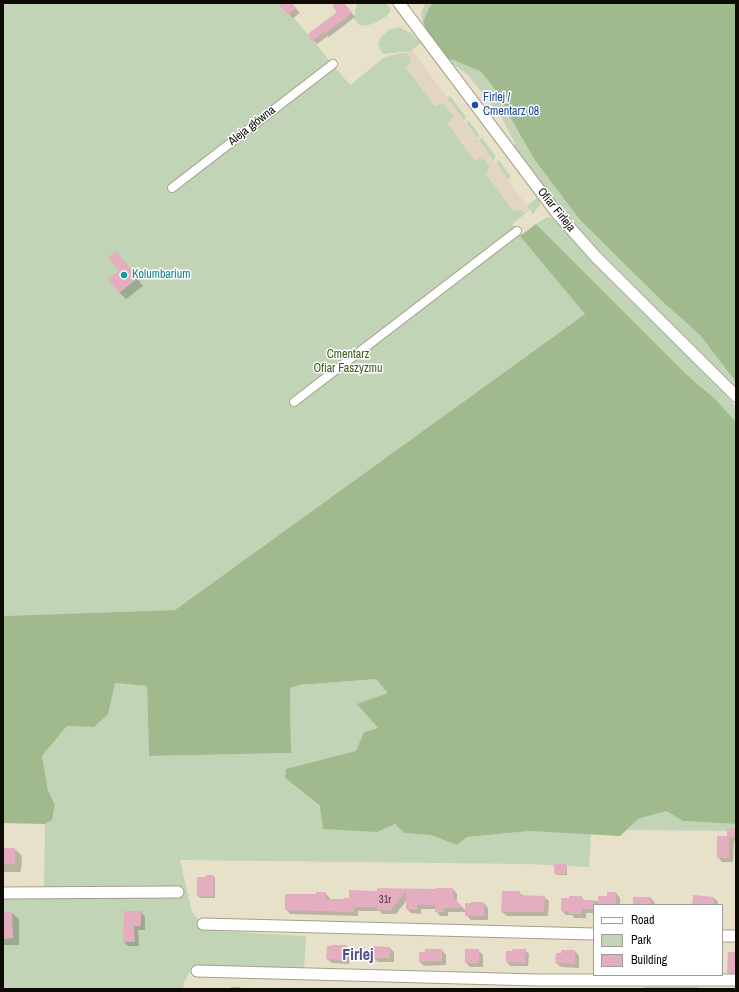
<!DOCTYPE html>
<meta charset="utf-8">
<style>
body{margin:0}
#map{position:relative;width:739px;height:992px;overflow:hidden;background:#e8e1ca;font-family:"Archivo Narrow",sans-serif}
canvas{display:block}
.frame{position:absolute;inset:0;border:4px solid #0e0b05;pointer-events:none}
.legend{position:absolute;left:593px;top:904px;width:130px;height:72px;box-sizing:border-box;background:#fff;border:1px solid #9f9d9b;margin:0;padding:5px 7px;list-style:none;font-size:12px;color:#0e0b05}
.legend li{display:flex;align-items:center;gap:8px;height:20px}
.legend b{width:20px;border:1px solid #9f9d9b}
</style>
<div id="map">
<canvas width="739" height="992"></canvas>
<div class="frame"></div>
<ul class="legend">
<li><b style="height:5px;background:#fff"></b>Road</li>
<li><b style="height:11px;background:#c2d4b6"></b>Park</li>
<li><b style="height:11px;background:#e4aec0"></b>Building</li>
</ul>
</div>
<script>
const c = document.querySelector('canvas').getContext('2d');
c.lineJoin = 'round';
function fillPath(path, color) { c.fillStyle = color; c.fill(path, 'evenodd'); }
const poly = rows => new Path2D(rows.map(r => 'M' + r).join(''));
function trace(path, color, width, dash) { c.strokeStyle = color; c.lineWidth = width; c.lineCap = dash ? 'butt' : 'round'; c.setLineDash(dash || []); c.stroke(path); }
function label(font, color, halo, rows, align = 'center') {
  c.font = font + ' "Archivo Narrow",sans-serif'; c.lineWidth = 3; c.setLineDash([]); c.textBaseline = 'middle'; c.strokeStyle = halo; c.fillStyle = color; for (const [text, x, y, turn = 0] of rows) {
    c.save(); c.translate(x, y); c.rotate((+turn || 0) * Math.PI / 180); c.textAlign = isNaN(turn) ? turn : align; if (halo) c.strokeText(text, 0, 0); c.fillText(text, 0, 0); c.restore();
  }
}
const commercial = poly([
 [412,50,527,206,531,210,525,214,521,209,514,212,447,123,406,67,410,64,411,60,407,53]
]);
const green = poly([
 [3,3,278,3,290,13,350,85,381,60,381,59,395,54,407,53,411,60,410,64,406,68,435,106,443,103,453,116,452,119,447,123,475,161,479,158,485,160,489,166,489,170,485,173,514,212,521,209,525,214,512,224,585,314,175,610,3,616],
 [357,3,386,3,391,10,387,16,373,24,362,26,357,23,354,19],
 [425,3,433,3,430,6,423,22,421,14],
 [399,27,411,33,421,43,411,51,383,54,378,45,381,37,388,30],
 [447,59,453,60,480,71,492,85,534,159,580,220,665,304,700,335,736,382,736,386,575,228,513,146,515,144,502,118,469,76,453,64,452,65],
 [450,96,466,117,464,120,447,98],
 [468,120,480,136,477,138,466,122],
 [482,138,496,157,493,160,479,140],
 [499,160,511,177,507,179,496,163],
 [538,197,540,199,540,205,533,214,527,206],
 [547,217,554,219,605,275,723,391,736,408,736,422,715,399,686,374,536,224],
 [376,679,389,693,378,728,364,732,356,752,286,769,285,778,320,807,377,832,395,824,404,833,431,835,457,845,467,837,530,831,591,834,589,867,526,864,180,860,192,912,199,920,201,930,306,936,304,968,194,965,184,982,183,989,3,989,3,887,44,887,45,824,52,820,55,805,48,790,42,756,67,726,94,727,115,683,147,686,149,756,291,753,290,688,303,684,313,684],
 [666,811,683,821,736,824,736,831,626,830,638,819]
]);
const forest = poly([
 [433,3,736,3,736,382,700,335,665,304,580,220,534,159,492,85,480,71,453,60,447,59,429,35,423,22,430,6],
 [536,224,686,374,715,399,736,422,736,824,683,821,666,811,638,819,620,836,530,831,467,837,457,845,431,835,404,833,395,824,377,832,323,829,320,806,285,778,286,769,356,751,364,732,378,728,357,704,388,693,376,679,313,684,303,684,290,688,291,753,149,756,147,686,115,683,108,714,94,727,67,726,42,756,48,790,55,805,52,820,45,824,3,823,3,616,175,610,585,314,520,236]
]);
const shadow = poly([
 [280,3,291,3,300,13,293,18],
 [338,3,344,3,355,17,329,37,328,36,317,44,313,40,338,12],
 [116,252,122,259,143,286,126,299,119,292,120,271],
 [736,829,736,841,734,841,733,862,722,862,718,857,728,837],
 [3,849,15,849,22,856,21,871,20,871,20,872,3,872],
 [565,865,567,867,567,875,557,875,555,873],
 [213,876,215,878,215,898,200,898,198,896],
 [453,889,457,894,457,903,466,911,484,903,488,908,488,920,471,920,466,915,466,912,448,912,448,916,440,916,436,911,436,909,421,909,421,914,411,913,407,909,407,900,396,914,382,914,380,911,358,911,358,916,290,914,286,909,317,895,325,893,330,898,330,900,350,899,378,892],
 [519,892,523,896,544,897,549,901,548,916,507,916,502,912],
 [608,893,616,893,620,898,620,905,594,905,594,913,586,913,586,918,574,918,572,915,566,915,562,911,581,897,585,901,599,901,608,897],
 [651,898,655,903,655,905,634,905],
 [714,898,718,902,718,905,693,905],
 [141,912,145,917,145,930,138,930,139,946,128,946,124,942],
 [3,913,12,913,19,919,19,945,3,945],
 [346,946,350,951,349,964,332,963,327,959],
 [390,948,394,952,394,962,378,962,373,958],
 [442,950,446,955,446,965,424,966,420,962],
 [478,950,483,955,483,967,470,967,466,963],
 [525,950,529,954,528,966,510,966,507,962],
 [575,951,579,956,579,968,561,967,556,963],
 [736,953,736,977,733,977,728,973],
 [231,987,240,987,242,989,231,989],
 [635,988,736,988,736,989,635,989]
]);
const building = poly([
 [278,3,292,3,296,8,288,15],
 [337,3,344,3,352,13,324,34,323,33,312,41,308,34,337,12,332,6],
 [116,251,137,279,119,293,108,279,119,271,108,257],
 [736,828,736,837,729,837,729,858,717,858,717,836,727,836,727,829],
 [3,848,15,848,15,864,3,863],
 [554,864,566,864,566,874,554,874],
 [206,875,214,875,213,897,197,896,197,877,206,877],
 [377,888,435,889,435,888,453,888,453,898,464,908,444,908,444,912,435,912,435,905,417,905,417,910,406,909,406,891,391,910,377,910,377,907,354,907,354,912,285,910,285,894,316,894,316,892,326,892,325,899,344,899,344,898,349,898,349,890,377,891],
 [502,891,520,891,519,895,545,896,544,912,501,912],
 [607,892,616,892,616,905,598,905,598,896,607,896],
 [693,895,714,897,714,905,692,905],
 [569,896,582,896,582,900,594,900,594,909,582,909,582,914,569,914,569,911,561,911,561,898,569,898],
 [633,897,651,897,651,905,633,905],
 [471,902,484,902,484,916,465,916,465,903,471,903],
 [124,911,141,911,141,926,134,926,135,942,123,942],
 [3,912,12,912,13,938,3,939],
 [332,945,346,945,345,960,326,959,327,946,331,946],
 [373,946,390,947,390,958,372,958],
 [425,949,442,949,442,961,419,962,419,952,425,952],
 [465,949,479,949,479,963,465,963],
 [513,949,526,949,525,963,506,962,506,951,512,951],
 [561,950,575,950,575,964,555,963,556,953,561,953],
 [728,952,736,952,736,973,727,973],
 [643,987,698,987,697,989,643,989]
]);
const pedestrian = poly([
 [172,188,333,64],
 [294,402,517,231]
]);
const minor = poly([
 [399,3,556,212,596,257,736,396],
 [3,893,178,892],
 [203,924,594,934],
 [722,936,736,936],
 [197,971,537,980,736,980]
]);
const markers = [
 [475,105,4,"#1a4fb4"],
 [124,275,4,"#0f9aa8"]
];
const numberNames = [
 ["31r",385,900]
];
const transitNames = [
 ["Firlej /",483,98],
 ["Cmentarz 08",483,112]
];
const streetNames = [
 ["Aleja główna",252,126,-38],
 ["Ofiar Firleja",556,210,51]
];
const cultureNames = [
 ["Kolumbarium",132,275]
];
const parkNames = [
 ["Cmentarz",348,355],
 ["Ofiar Faszyzmu",348,369]
];
const districtNames = [
 ["Firlej",358,956]
];
fillPath(commercial, '#e4d4c2');
fillPath(green, '#c2d4b6');
fillPath(forest, '#a0b98d');
fillPath(shadow, '#0003');
fillPath(building, '#e4aec0');
trace(pedestrian, '#a59f89', 10);
trace(minor, '#a59f89', 13);
trace(pedestrian, '#fff', 8);
trace(minor, '#fff', 11);
for (const [x, y, r, color] of markers) { const dot = new Path2D(); dot.arc(x, y, r, 0, 2 * Math.PI); c.fillStyle = color; c.fill(dot); trace(dot, '#fff', 1.5); }
label('10px', '#443434', null, numberNames);
label('12px', '#164399', '#fff', transitNames, 'left');
label('12px', '#0e0b05', '#fff', streetNames);
label('12px', '#0d838f', '#fff', cultureNames, 'left');
label('12px', '#3a591b', '#fff', parkNames);
label('bold 16px', '#514e8c', '#fff', districtNames);
</script>
